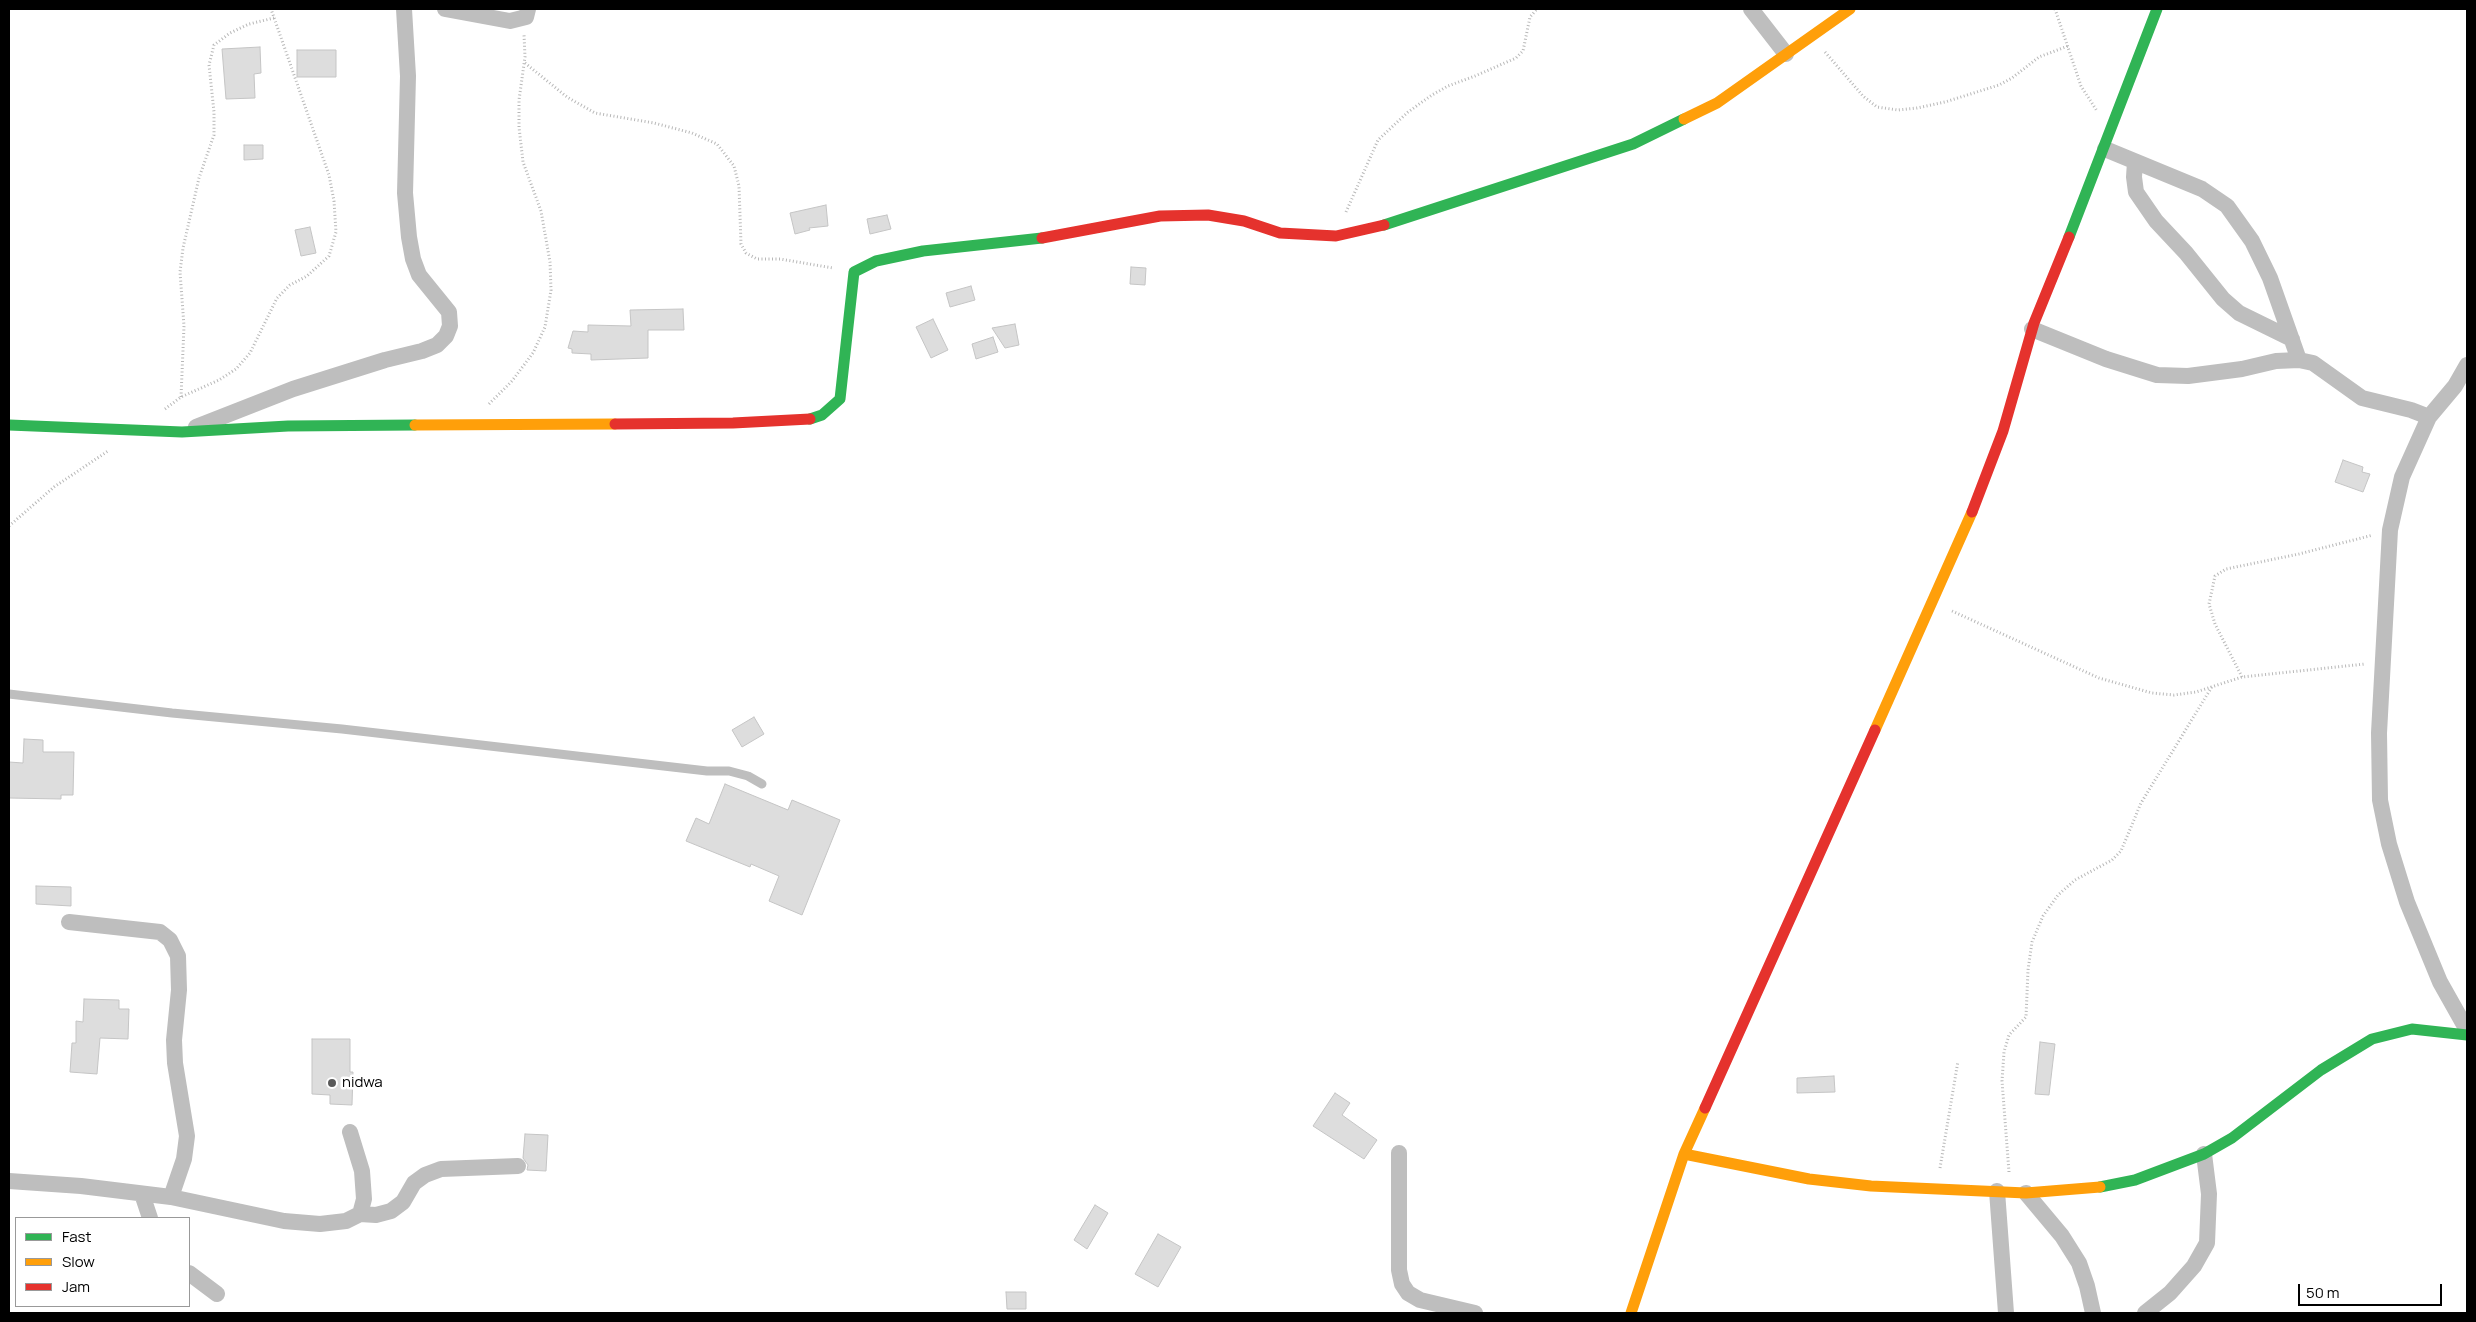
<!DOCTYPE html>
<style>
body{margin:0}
#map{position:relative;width:2476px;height:1322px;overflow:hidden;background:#fff;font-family:Manrope,sans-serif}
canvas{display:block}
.frame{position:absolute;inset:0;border:10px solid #000;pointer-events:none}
.legend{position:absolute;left:15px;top:1217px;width:175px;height:90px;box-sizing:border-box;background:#fff;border:1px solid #999;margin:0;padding:6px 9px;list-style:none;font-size:15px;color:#000}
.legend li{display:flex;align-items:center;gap:10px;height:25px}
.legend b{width:25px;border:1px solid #999}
.scale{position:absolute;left:2298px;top:1284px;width:144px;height:22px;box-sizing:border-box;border:2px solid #000;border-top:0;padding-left:6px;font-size:15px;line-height:18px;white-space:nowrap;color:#000;-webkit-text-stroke:4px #fff;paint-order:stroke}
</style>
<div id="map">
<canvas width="2476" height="1322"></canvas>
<div class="frame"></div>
<ul class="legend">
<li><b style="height:6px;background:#30b455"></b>Fast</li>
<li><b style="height:6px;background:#ff9f0a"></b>Slow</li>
<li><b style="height:6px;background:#e5322d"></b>Jam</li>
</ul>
<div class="scale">50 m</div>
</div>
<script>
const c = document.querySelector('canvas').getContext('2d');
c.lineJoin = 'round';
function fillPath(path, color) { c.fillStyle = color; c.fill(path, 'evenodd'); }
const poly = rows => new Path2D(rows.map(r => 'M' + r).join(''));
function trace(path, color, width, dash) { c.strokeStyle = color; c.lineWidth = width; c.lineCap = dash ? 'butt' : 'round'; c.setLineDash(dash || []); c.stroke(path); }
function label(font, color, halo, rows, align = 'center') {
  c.font = font + ' Manrope,sans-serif'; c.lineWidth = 5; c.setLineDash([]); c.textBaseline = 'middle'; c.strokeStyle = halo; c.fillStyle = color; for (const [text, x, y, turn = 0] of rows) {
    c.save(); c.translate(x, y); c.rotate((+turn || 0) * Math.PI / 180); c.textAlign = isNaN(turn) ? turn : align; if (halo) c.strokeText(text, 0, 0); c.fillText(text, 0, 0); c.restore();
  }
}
const building = poly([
 [260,47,261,73,254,74,255,98,226,99,222,49,260,47],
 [297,50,336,50,336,77,297,77,297,50],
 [244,145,263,145,263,159,244,160,244,145],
 [826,205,828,226,809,228,810,230,795,234,790,213,826,205],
 [887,215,891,229,870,234,867,219,887,215],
 [310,227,316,253,301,256,295,230,310,227],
 [1131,267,1146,268,1145,285,1130,284,1131,267],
 [971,286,975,300,950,307,946,293,971,286],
 [683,309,684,330,648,330,648,358,591,360,591,354,572,353,572,349,568,348,573,331,588,332,588,325,631,326,630,310,683,309],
 [933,319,948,350,931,358,916,327,933,319],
 [1015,324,1019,345,1005,348,992,328,1015,324],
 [993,337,998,352,976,359,972,344,993,337],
 [2343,460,2363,467,2362,472,2370,474,2363,492,2335,482,2343,460],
 [754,717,764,734,742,747,732,730,754,717],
 [24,739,43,740,43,752,74,752,73,795,61,795,61,799,9,798,9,762,23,763,24,739],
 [725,784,788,810,792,800,840,820,802,915,769,901,779,876,751,864,750,867,686,841,696,818,709,824,725,784],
 [36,886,71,887,71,906,36,904,36,886],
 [84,999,119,1000,119,1009,129,1009,128,1039,100,1038,97,1074,70,1072,72,1043,76,1043,76,1021,83,1022,84,999],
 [312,1039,350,1039,350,1072,353,1072,352,1105,330,1104,330,1095,312,1094,312,1039],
 [2040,1042,2055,1044,2049,1095,2035,1094,2040,1042],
 [1834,1076,1835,1092,1797,1093,1797,1078,1834,1076],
 [1335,1093,1350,1103,1342,1115,1377,1140,1364,1159,1313,1126,1335,1093],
 [525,1134,548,1135,546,1171,527,1170,528,1165,523,1158,525,1134],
 [1095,1205,1108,1213,1087,1249,1074,1240,1095,1205],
 [1158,1234,1181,1247,1158,1287,1135,1274,1158,1234],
 [1006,1292,1026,1292,1026,1309,1007,1309,1006,1292]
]);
const path = poly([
 [2055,9,2081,86,2097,111],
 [1825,52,1863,96,1877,107,1898,110,1917,108,1945,102,1999,85,2012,78,2039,57,2068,46],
 [525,63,567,97,595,113,654,123,692,133,717,144,734,166,739,186,741,244,746,253,757,259,780,259,833,268],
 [1346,212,1378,140,1408,112,1432,95,1448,86,1475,76,1516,58,1523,51,1530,17,1537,9],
 [181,397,184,326,180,272,183,248,199,178,214,135,214,112,209,65,214,45,230,33,249,24,274,18],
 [489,404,512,381,533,353,545,327,551,290,550,262,541,211,523,162,519,127,519,100,525,57,524,34],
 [165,409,181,397,219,380,236,369,250,353,277,298,290,285,307,276,329,256,336,232,334,201,329,175,271,9],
 [9,526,54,487,108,451],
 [1952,611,2099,678,2152,693,2174,695,2196,692,2242,677,2365,664],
 [2242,677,2215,624,2209,604,2215,576,2226,569,2299,554,2373,535],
 [1940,1168,1958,1061],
 [2009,1172,2002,1081,2004,1052,2009,1035,2026,1017,2028,970,2032,942,2043,916,2058,895,2075,880,2112,860,2121,851,2141,803,2213,685]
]);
const lane = poly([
 [9,694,172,713,342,729,707,771,729,771,748,776,762,784]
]);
const street = poly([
 [445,9,510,21,526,17,528,9],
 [1751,9,1786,54],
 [2105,149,2202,189,2227,206,2252,241,2270,278,2299,360],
 [2135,162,2134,177,2136,192,2156,221,2186,253,2223,299,2239,313,2292,339],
 [2032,329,2106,359,2157,375,2188,376,2242,369,2276,361,2299,360,2313,363,2362,398,2411,410,2429,417],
 [2467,365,2455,386,2429,417,2402,477,2390,530,2379,733,2380,800,2389,844,2407,902,2440,982,2467,1030],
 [196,427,293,389,385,360,422,351,437,345,446,336,450,326,449,312,419,275,413,259,409,237,405,193,408,76,404,9],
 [69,922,160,932,170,940,178,956,179,990,174,1040,175,1063,187,1136,184,1159,171,1197],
 [1399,1153,1399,1270,1402,1284,1408,1293,1420,1300,1475,1313],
 [9,1181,81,1186,171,1197,284,1221,320,1224,346,1221,360,1214,364,1199,362,1171,350,1132],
 [1997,1191,2006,1313],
 [2026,1193,2062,1236,2079,1263,2087,1286,2093,1313],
 [142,1194,150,1218],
 [360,1214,376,1215,391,1211,403,1202,414,1183,425,1175,441,1169,518,1166],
 [189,1273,217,1294],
 [2145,1313,2170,1293,2194,1266,2207,1243,2209,1194,2204,1154]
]);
const fast = poly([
 [1384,225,1633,144,1684,119],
 [2069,237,2157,9],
 [810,419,822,415,840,399,854,272,876,261,923,251,1042,238],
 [9,425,182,432,288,426,415,425],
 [2100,1187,2135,1180,2204,1154,2232,1138,2321,1070,2372,1039,2412,1029,2467,1035]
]);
const slow = poly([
 [1684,119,1717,103,1850,9],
 [415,425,615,424],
 [1875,730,1972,512],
 [1684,1154,1809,1179,1871,1186,2026,1193,2100,1187],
 [1631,1313,1684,1154,1705,1108]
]);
const jam = poly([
 [1042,238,1160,216,1208,215,1244,221,1280,233,1336,236,1384,225],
 [615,424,733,423,810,419],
 [1972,512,2003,431,2034,323,2069,237],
 [1705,1108,1875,730]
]);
const markers = [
 [332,1083,5,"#595959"]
];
const poiNames = [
 ["nidwa",342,1083]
];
fillPath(building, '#ddd');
trace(building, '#c5c5c5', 1);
trace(path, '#b8b8b8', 3, [1, 2.5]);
trace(lane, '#bebebe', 9);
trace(street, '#bebebe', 16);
trace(fast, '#30b455', 11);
trace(slow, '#ff9f0a', 11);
trace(jam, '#e5322d', 11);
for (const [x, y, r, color] of markers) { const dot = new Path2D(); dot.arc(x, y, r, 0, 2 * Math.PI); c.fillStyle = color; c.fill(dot); trace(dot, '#fff', 2); }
label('15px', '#000', '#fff', poiNames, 'left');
</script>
